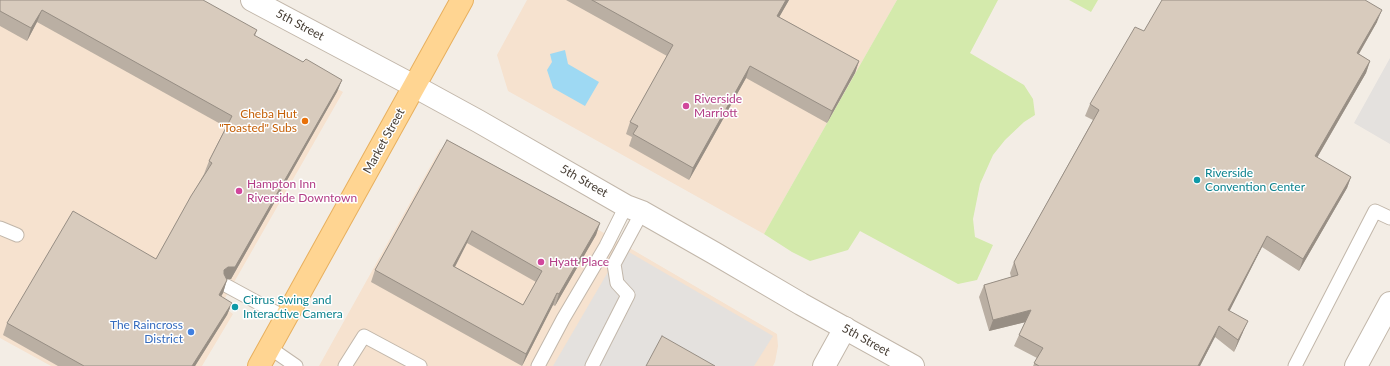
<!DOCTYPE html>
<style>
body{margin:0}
canvas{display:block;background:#f3ede5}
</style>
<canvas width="1390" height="366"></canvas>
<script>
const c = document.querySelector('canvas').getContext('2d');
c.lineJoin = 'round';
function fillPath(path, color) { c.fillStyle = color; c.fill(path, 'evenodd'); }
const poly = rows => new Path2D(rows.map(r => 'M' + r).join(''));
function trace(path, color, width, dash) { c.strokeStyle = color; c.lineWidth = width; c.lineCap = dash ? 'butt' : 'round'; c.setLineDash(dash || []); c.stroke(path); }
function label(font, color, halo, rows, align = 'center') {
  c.font = font + ' Lato,sans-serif'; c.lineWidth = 3; c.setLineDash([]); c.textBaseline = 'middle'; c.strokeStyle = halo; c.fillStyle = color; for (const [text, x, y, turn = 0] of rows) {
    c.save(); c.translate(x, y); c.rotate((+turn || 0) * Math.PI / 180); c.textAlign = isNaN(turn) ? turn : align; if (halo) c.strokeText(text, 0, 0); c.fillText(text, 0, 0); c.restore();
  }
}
const commercial = poly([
 [0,0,253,42,343,92,221,305,233,314,202,366,51,366,0,338],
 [527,0,897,0,764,234,508,91,497,55],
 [449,148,465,152,777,334,778,346,775,362,773,366,319,366,440,149]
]);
const green = poly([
 [897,0,998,0,970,53,1024,85,1033,99,1035,115,1024,122,1005,140,993,155,980,184,973,219,975,237,993,245,977,280,958,284,860,231,848,250,810,261,792,252,764,234],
 [1069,0,1098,0,1091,12]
]);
const parking = poly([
 [1390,58,1390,144,1354,123],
 [622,248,773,336,754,366,553,366]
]);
const water = poly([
 [565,50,568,64,599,82,585,106,553,88,547,70,552,62,550,54]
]);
const service = poly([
 [0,228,17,235],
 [227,286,286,318],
 [270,348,296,366],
 [345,366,364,336,420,366],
 [538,366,563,319,606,246,626,206],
 [592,366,628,295,617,283,614,264,642,212],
 [1295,366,1375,211,1390,218]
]);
const minor = poly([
 [252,0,414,86],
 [824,366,845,328],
 [1356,366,1390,303]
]);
const tertiary = poly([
 [414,86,478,121,626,206,642,212,714,253,801,304,913,366]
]);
const primary = poly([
 [259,366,462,0]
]);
const wall = poly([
 [0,0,257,30,255,36,303,62,342,80,337,92,231,279,227,279,223,293,221,297,232,303,227,315,195,366,58,366,3,335,7,323,156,259,204,174,209,161,226,127,37,22,27,41,0,26],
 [566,0,789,0,779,17,859,61,855,73,827,123,746,78,689,180,629,146,632,137,626,134,630,122,667,56],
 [1377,22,1359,54,1370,61,1366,73,1317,158,1351,177,1347,188,1299,271,1262,247,1229,311,1243,332,1234,352,1215,337,1200,366,1033,366,1037,358,1014,346,1019,335,1025,322,989,331,979,297,984,285,1011,277,1010,273,1014,262,1093,120,1085,116,1090,104,1144,31],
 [447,140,600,223,596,235,555,306,553,305,522,366,371,282,375,270],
 [467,243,536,282,523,305,455,267]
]);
const shadedWall = poly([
 [786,0,789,0,773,28,777,16],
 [42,10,37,22,27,41,31,28],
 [1382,10,1377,22,1353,64,1357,53],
 [859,61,855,73,827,123,832,111],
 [1370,61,1366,73,1311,168,1315,156],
 [750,66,746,78,689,180,693,168],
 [342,80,337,92,231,279,223,279,224,270,228,267],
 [1351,177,1347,188,1299,271,1303,259],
 [600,223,596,235,555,306,559,294],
 [472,231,467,243,449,278,453,266],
 [1267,236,1262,247,1224,322,1228,310],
 [227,280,223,293,214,308,219,295],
 [557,293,553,305,522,366,526,354],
 [232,303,227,315,195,366,192,366],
 [1031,310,1026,322,989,331,993,320],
 [1248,321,1243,332,1234,352,1238,340],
 [1219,326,1215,337,1200,366,1198,366]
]);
const building = poly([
 [0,0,203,0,257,30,254,35,303,62,306,59,342,80,235,267,228,267,224,270,224,274,227,280,219,295,232,303,192,366,84,366,7,323,73,211,156,259,191,196,212,163,209,161,232,116,42,10,31,28,0,11,0,0],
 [592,0,786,0,777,16,859,61,832,111,750,66,693,168,633,134,638,126,630,122,673,45,592,0],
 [1162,0,1365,0,1382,10,1357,53,1370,61,1315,156,1351,177,1303,259,1267,236,1228,310,1248,321,1238,340,1219,326,1198,366,1039,366,1034,363,1043,348,1019,335,1031,310,993,320,984,285,1018,275,1014,262,1099,110,1090,104,1135,27,1144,31,1162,0],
 [447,140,600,223,559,294,557,293,526,354,375,270,447,140],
 [472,231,542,271,523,305,453,266,472,231],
 [662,336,715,366,646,366,662,336]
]);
const markers = [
 [686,106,4,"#d1479c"],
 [305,121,4,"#e8710a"],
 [1197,180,4,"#0f9aa8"],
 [239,191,4,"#d1479c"],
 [541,262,4,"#d1479c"],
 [235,307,4,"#0f9aa8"],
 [191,332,4,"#3f7fe0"]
];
const streetNames = [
 ["5th Street",300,25,28],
 ["Market Street",384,141,-61],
 ["5th Street",584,181,30],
 ["5th Street",866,340,29]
];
const hotelNames = [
 ["Riverside",694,99],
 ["Marriott",694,113],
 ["Hampton Inn",247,184],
 ["Riverside Downtown",247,198],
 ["Hyatt Place",549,262]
];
const foodNames = [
 ["Cheba Hut",297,114],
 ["\"Toasted\" Subs",297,128]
];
const cultureNames = [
 ["Riverside",1205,173],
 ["Convention Center",1205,187],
 ["Citrus Swing and",243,300],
 ["Interactive Camera",243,314]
];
const shopNames = [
 ["The Raincross",183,325],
 ["District",183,339]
];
fillPath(commercial, '#f6e2cf');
fillPath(green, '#d4eaac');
fillPath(parking, '#e4e1de');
fillPath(water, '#9ed9f3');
trace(service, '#c2b7aa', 15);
trace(minor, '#c2b7aa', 24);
trace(tertiary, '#c2b7aa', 24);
trace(primary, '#e8b05e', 24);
trace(service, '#fff', 13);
trace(minor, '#fff', 22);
trace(tertiary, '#fff', 22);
trace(primary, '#ffd592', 22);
fillPath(wall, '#baafa3');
fillPath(shadedWall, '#978e84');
fillPath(building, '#d8cbbd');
trace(building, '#978e84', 1);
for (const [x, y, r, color] of markers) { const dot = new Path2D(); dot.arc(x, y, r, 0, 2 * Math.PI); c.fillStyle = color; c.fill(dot); trace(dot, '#fff', 1.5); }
label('12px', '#463d34', '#fff', streetNames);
label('12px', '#b23c85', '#fff', hotelNames, 'left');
label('12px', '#c56008', '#fff', foodNames, 'right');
label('12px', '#0d838f', '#fff', cultureNames, 'left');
label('12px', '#366cbe', '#fff', shopNames, 'right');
</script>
